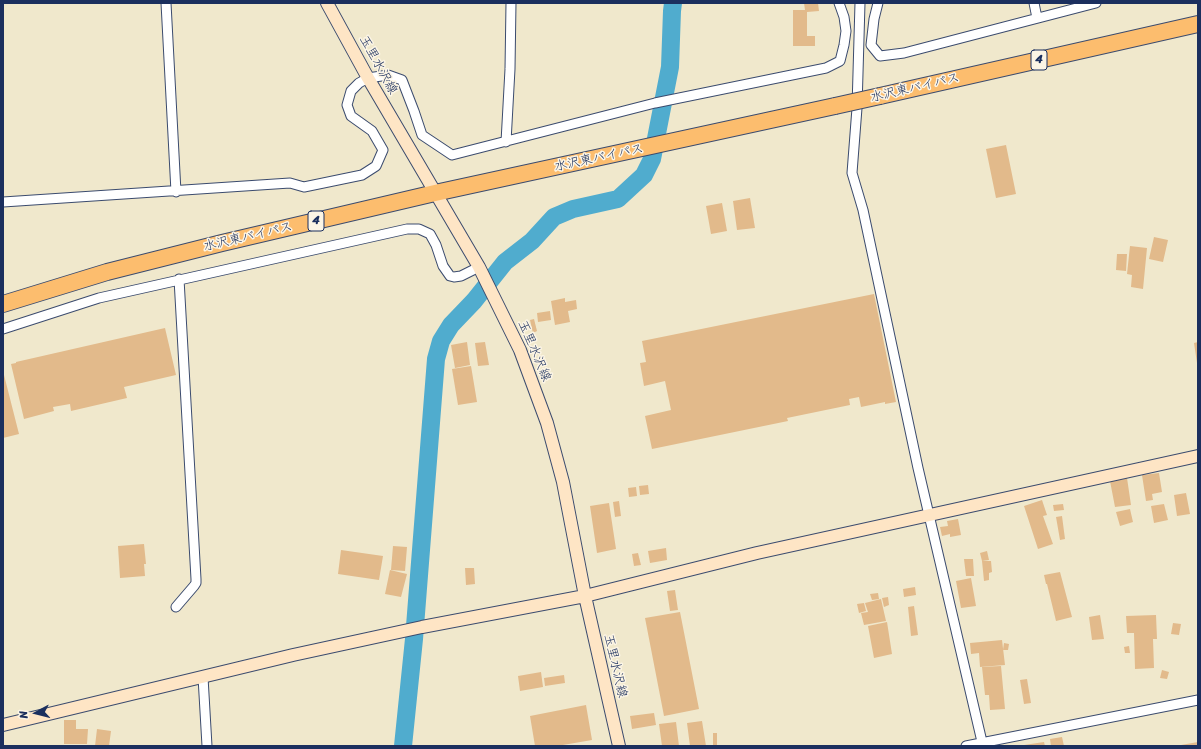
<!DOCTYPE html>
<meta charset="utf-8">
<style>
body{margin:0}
#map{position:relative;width:1201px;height:749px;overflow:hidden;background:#f0e8cc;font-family:Sriracha,sans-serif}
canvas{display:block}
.frame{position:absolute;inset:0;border:4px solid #1b2f5e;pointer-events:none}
.north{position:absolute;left:16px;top:693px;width:40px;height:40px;-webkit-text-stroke:3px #fcf5e5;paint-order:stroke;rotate:263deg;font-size:11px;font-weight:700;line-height:16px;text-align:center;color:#1b2f5e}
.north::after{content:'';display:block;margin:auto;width:14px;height:18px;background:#1b2f5e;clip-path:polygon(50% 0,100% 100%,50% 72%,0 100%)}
</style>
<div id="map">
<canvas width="1201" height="749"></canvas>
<div class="frame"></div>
<div class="north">N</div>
</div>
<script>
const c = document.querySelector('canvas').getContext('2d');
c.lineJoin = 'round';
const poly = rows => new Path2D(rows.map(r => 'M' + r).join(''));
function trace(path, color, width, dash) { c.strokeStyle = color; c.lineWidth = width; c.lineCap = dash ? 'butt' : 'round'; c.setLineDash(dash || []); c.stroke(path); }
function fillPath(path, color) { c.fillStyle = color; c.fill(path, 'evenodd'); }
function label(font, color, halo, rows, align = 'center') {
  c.font = font + ' Sriracha,"Klee One",sans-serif'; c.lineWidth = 3; c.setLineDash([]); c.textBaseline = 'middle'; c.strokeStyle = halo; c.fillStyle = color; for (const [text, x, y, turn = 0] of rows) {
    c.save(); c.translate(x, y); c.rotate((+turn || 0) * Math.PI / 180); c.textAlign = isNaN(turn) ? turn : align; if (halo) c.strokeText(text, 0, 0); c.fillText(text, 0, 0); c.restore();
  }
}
const river = poly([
 [403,746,414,639,436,359,441,341,451,325,474,301,505,262,532,241,554,217,573,209,618,199,644,175,652,159,670,67,672,11,673,3]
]);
const building = poly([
 [804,3,818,3,819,11,807,12,807,36,815,36,815,46,793,46,793,10,805,10],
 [1006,145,1016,194,996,198,986,149],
 [750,198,755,228,737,230,733,201],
 [722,203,727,231,711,234,706,206],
 [1154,237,1168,240,1163,262,1149,259],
 [1130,246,1147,248,1143,289,1131,287,1132,275,1127,274],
 [1117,254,1127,254,1126,271,1116,270],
 [874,294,896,402,885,404,885,402,861,407,859,397,849,399,850,405,787,418,788,421,652,449,645,416,671,410,665,381,644,386,640,363,646,362,642,341],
 [565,298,565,302,576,300,577,309,568,311,570,322,555,325,551,301],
 [550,311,551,320,538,322,537,313],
 [534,319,537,331,533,333,530,320],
 [165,328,176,375,124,387,127,398,71,411,70,404,53,407,54,411,24,419,11,364,16,363,16,362],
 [467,342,470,365,455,368,451,345],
 [485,342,489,365,478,366,475,343],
 [1198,342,1198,362,1197,363,1194,343],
 [471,366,477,402,458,405,452,369],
 [3,371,19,434,3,438],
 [1159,473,1162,492,1152,494,1153,500,1146,501,1142,475],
 [1127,478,1131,505,1115,507,1110,481],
 [648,485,649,494,640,495,639,486],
 [636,487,637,496,629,497,628,488],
 [1186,493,1190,514,1177,516,1174,495],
 [1042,500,1047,515,1043,516,1053,544,1038,549,1024,506],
 [619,501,621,516,615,517,613,502],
 [609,503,616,549,597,553,590,506],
 [1063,504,1064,510,1054,511,1053,505],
 [1164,504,1168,520,1154,523,1151,506],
 [1130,509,1133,522,1120,526,1116,512],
 [1062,516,1065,539,1060,540,1056,517],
 [958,519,961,535,950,537,950,534,942,536,940,527,948,526,947,521],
 [144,544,146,564,144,564,145,576,120,578,118,546],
 [393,546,407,547,405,571,391,570],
 [666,548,667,560,650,563,648,551],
 [341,550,383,556,379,580,338,574],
 [987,551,989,560,982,561,980,553],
 [638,553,641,565,634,566,632,554],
 [964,559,973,559,974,576,966,576],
 [982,561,991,561,992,572,989,573,989,580,984,581],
 [465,568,474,568,475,584,466,585],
 [390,570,407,574,401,597,385,594],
 [1060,572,1072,617,1056,621,1047,584,1046,584,1044,575],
 [971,578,976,606,961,608,956,581],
 [915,587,916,595,904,597,903,589],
 [675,590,678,610,670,611,667,591],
 [878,593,879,599,872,600,870,594],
 [888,597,889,605,884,607,882,598],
 [881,599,886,621,864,625,861,613,868,612,865,603],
 [864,603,866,611,859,613,857,604],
 [914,606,918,635,911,636,908,607],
 [680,612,699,709,664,716,645,618],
 [1100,615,1104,639,1092,640,1089,617],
 [1156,615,1157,639,1153,639,1154,668,1135,669,1134,633,1127,633,1126,616],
 [887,622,892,654,874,658,868,626],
 [1173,623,1181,624,1179,635,1171,634],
 [1002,640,1005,665,980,667,979,653,971,654,970,643],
 [1004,643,1009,644,1008,650,1003,650],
 [1129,646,1130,653,1125,653,1124,647],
 [1001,666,1005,709,990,710,989,695,985,695,982,667],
 [1162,670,1169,672,1167,679,1160,678],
 [541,672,543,687,520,691,518,676],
 [564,675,565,683,545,686,544,678],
 [1027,679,1031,703,1024,704,1020,680],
 [586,705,592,740,557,746,535,746,530,716],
 [654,713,656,725,632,729,630,716],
 [64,720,76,720,76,729,88,729,87,744,64,744],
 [702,721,706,746,690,746,687,723],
 [676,722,679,746,662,746,659,724],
 [97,729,111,731,109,746,95,746],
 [713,733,717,733,717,746,713,746],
 [1062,737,1064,746,1051,746,1050,739],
 [1044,742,1045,746,1024,746,1024,745],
 [1198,742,1198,746,1181,746,1181,745]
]);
const street = poly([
 [166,3,176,192],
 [860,3,857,108,852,173,863,210,918,468,983,746],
 [878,3,874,19,871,45,880,56,904,53,1096,3],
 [1034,3,1037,18],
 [506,142,510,69,511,3],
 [3,202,290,183,304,187,362,175,376,166,383,150,372,131,351,116,347,105,351,91,359,83,368,78,388,75,402,80,414,111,422,135,452,155,655,103,826,68,840,61,844,45,846,31,844,17,839,3],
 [3,329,99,298,407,229,419,229,430,234,436,245,443,266,450,276,454,277,461,276,479,267],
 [176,607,194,586,196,583,196,579,179,279],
 [203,677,207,746],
 [966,746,1198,700]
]);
const secondary = poly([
 [327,3,368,78,479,267,520,350,547,423,563,482,585,596,619,746],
 [3,725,293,655,422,627,585,596,757,553,1198,456]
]);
const highway = poly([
 [880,96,1198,24],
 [3,304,107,272,222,243,435,193,835,106]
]);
const highwayBridge = poly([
 [835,106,880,96]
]);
const shields = [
 [1039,60,16],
 [316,221,16]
];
const shieldNames = [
 ["4",1039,60],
 ["4",316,221]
];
const streetNames = [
 ["玉里水沢線",378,65,61],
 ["水沢東バイパス",915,88,-13],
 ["水沢東バイパス",599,158,-12],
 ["水沢東バイパス",248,237,-13],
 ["玉里水沢線",534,351,67],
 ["玉里水沢線",615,666,77]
];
trace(river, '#50acce', 18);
fillPath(building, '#e2ba8b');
trace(street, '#3b4b6e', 11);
trace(secondary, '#3b4b6e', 14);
trace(highway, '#3b4b6e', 18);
trace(street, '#fff', 9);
trace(secondary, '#fee5c5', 12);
trace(highway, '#fcbd6e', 16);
trace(highwayBridge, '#3b4b6e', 18, []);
trace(highwayBridge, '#fcbd6e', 16);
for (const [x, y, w] of shields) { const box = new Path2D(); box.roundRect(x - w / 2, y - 10, w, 20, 3); c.fillStyle = '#fcf5e5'; c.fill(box); trace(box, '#1b2f5e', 1); }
label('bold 12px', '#1b2f5e', null, shieldNames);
label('13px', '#1b2f5e', '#fcf5e5', streetNames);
</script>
